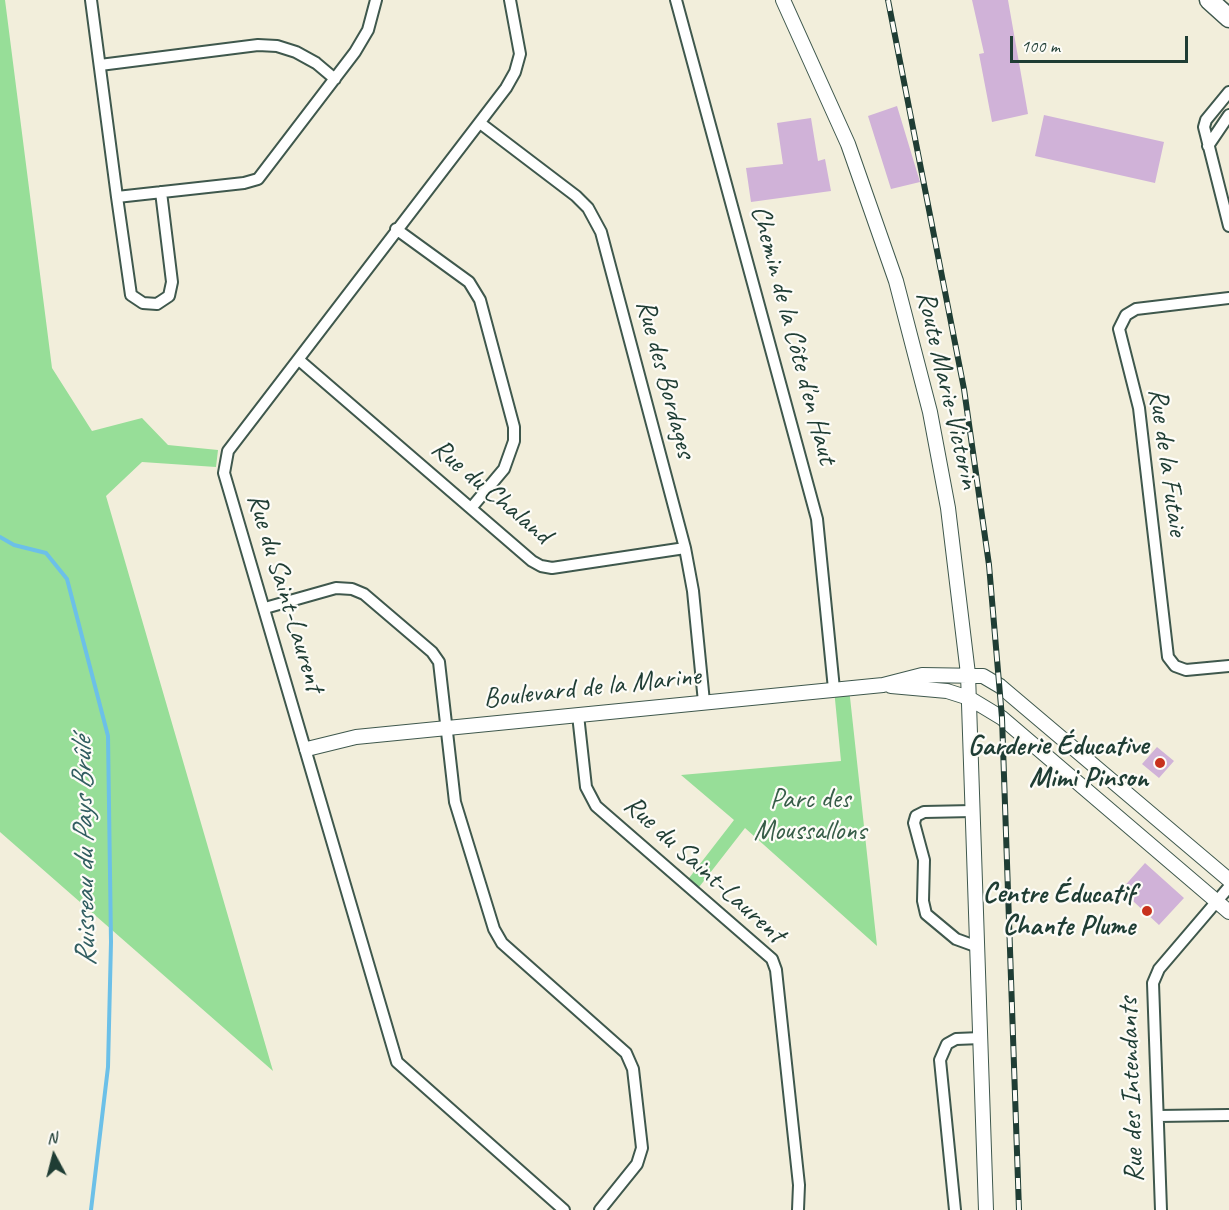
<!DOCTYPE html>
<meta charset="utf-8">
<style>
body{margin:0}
#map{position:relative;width:1229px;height:1210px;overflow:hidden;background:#f2eedb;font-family:Caveat,sans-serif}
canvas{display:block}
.north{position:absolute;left:24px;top:1126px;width:60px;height:60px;-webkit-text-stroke:4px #fdfcf7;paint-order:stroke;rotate:353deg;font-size:16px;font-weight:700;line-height:24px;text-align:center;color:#1f3d34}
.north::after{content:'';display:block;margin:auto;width:21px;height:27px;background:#1f3d34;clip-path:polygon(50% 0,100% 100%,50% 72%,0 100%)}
.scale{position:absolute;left:1010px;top:36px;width:178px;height:27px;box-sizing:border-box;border:3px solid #1f3d34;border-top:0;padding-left:8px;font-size:18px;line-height:21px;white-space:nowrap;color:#1f3d34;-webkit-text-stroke:4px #fdfcf7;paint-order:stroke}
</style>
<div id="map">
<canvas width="1229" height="1210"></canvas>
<div class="north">N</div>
<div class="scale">100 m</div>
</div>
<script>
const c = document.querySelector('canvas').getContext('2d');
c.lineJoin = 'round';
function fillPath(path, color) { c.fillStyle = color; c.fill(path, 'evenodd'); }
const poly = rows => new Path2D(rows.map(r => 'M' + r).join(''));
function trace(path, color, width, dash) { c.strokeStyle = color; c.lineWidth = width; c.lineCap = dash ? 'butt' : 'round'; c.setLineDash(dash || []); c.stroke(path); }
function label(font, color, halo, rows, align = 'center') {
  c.font = font + ' Caveat,sans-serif'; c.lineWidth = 4.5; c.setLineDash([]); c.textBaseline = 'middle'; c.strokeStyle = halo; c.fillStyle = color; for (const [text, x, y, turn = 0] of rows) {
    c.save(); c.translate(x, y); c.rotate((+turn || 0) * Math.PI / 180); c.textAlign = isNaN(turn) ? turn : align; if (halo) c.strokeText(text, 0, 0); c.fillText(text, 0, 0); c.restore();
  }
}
const green = poly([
 [0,0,5,0,52,368,92,431,142,418,168,445,218,450,216,467,142,462,106,496,273,1071,0,832],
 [849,688,877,946,745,828,696,891,686,882,734,820,681,775,841,761,834,689]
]);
const stream = poly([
 [0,537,14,545,46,553,67,579,108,736,111,942,108,1067,91,1210]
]);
const building = poly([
 [972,0,1008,0,1028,114,992,122,979,54,984,53],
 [897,106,920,182,891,189,868,116],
 [1044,115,1164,142,1155,183,1035,156],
 [811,118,818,161,825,159,831,191,751,202,746,168,783,164,777,123],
 [1157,747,1174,761,1159,778,1142,764],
 [1145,863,1184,898,1159,925,1121,890]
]);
const street = poly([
 [91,0,117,197,244,183,258,179,355,52,368,30,376,0],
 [510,0,520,54,515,72,506,88,228,451,224,473,397,1062,564,1210],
 [676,0,817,519,834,689],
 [100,65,258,45,277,46,296,52,316,63,335,79],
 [1229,92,1206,120,1204,127,1229,226],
 [480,123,576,196,588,208,601,232,685,548,693,591,704,702],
 [1208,146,1229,115],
 [117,197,131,295,143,303,157,304,169,296,172,282,161,192],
 [396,229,469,282,480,300,514,427,514,441,504,469,472,507],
 [1229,298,1136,309,1126,315,1119,329,1139,408,1168,657,1175,666,1186,670,1229,666],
 [299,360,532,561,541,566,552,568,685,548],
 [265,608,336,588,352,589,364,594,432,652,439,662,455,802,494,929,502,943,626,1053,633,1069,642,1148,637,1164,600,1210],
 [578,715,586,787,596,806,772,959,776,970,799,1185,798,1210],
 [973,811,924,812,916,816,914,823,924,860,923,901,926,914,956,939,978,947],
 [1158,1116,1229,1115],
 [955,1210,940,1060,947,1044,956,1039,981,1038],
 [1161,1210,1153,983,1159,969,1229,887]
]);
const secondary = poly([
 [783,0,848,144,896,281,930,412,948,508,968,674,986,1210],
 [891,686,947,691,969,698,1002,718,1229,912],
 [307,749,356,737,883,685,922,675,983,676,1000,686,1229,880]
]);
const highway = poly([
 [1209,0,1229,18]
]);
const rail = poly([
 [888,0,964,389,989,565,1002,718,1019,1210]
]);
const markers = [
 [1160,763,6,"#c8321e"],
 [1147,911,6,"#c8321e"]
];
const streetNames = [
 ["Chemin de la Côte d'en Haut",793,335,75],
 ["Rue des Bordages",665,379,75],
 ["Route Marie-Victorin",947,390,77],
 ["Rue de la Futaie",1167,462,82],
 ["Rue du Chaland",491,492,40],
 ["Rue du Saint-Laurent",285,593,73],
 ["Boulevard de la Marine",592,688,-6],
 ["Rue du Saint-Laurent",704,870,42],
 ["Rue des Intendants",1132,1090,-92]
];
const poiNames = [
 ["Garderie Éducative",1148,747],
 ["Mimi Pinson",1148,779],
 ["Centre Éducatif",1135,895],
 ["Chante Plume",1135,927]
];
const parkNames = [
 ["Parc des",810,800],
 ["Moussallons",810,832]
];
const waterNames = [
 ["Ruisseau du Pays Brûlé",85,852,-91]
];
fillPath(green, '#97de98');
trace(stream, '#6cc0e8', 4);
fillPath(building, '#d0b2d8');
trace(street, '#3f584d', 14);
trace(secondary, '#3f584d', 16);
trace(highway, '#3f584d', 21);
trace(street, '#fff', 10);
trace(secondary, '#fff', 14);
trace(highway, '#fff', 18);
trace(rail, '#1f3d34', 6);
trace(rail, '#fdfcf7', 4, [11]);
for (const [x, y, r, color] of markers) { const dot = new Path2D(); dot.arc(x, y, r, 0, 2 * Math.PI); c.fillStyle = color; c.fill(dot); trace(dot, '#fdfcf7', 2); }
label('28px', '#1f3d34', '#fdfcf7', streetNames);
label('bold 28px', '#1f3d34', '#fdfcf7', poiNames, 'right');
label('28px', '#375d48', '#fdfcf7', parkNames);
label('italic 30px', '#325e61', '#fdfcf7', waterNames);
</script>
